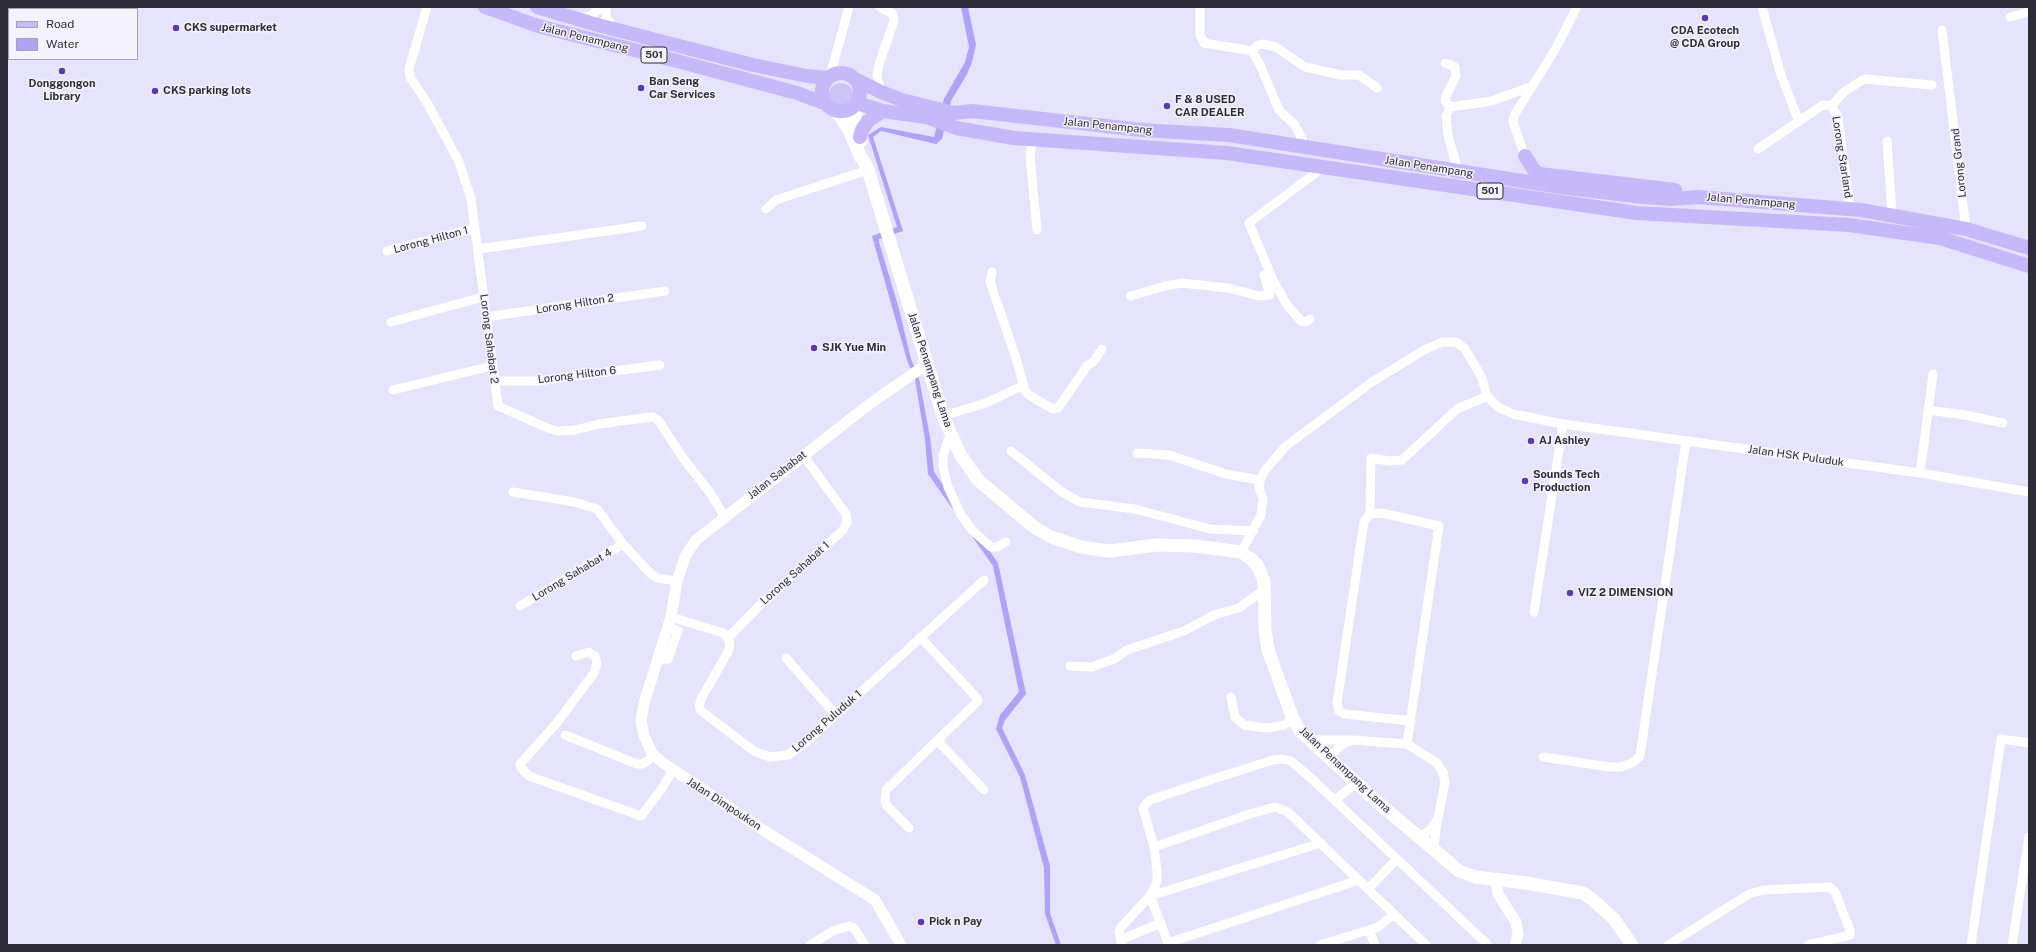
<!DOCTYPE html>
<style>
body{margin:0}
#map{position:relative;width:2036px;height:952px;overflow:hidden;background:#e6e3fc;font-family:"Public Sans",sans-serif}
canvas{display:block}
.frame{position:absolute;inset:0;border:8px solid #2e2d37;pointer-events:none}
.legend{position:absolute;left:8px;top:8px;width:130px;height:52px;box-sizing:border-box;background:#f4f2fc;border:1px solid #a5a3ad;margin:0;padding:5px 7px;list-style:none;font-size:12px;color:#2e2d37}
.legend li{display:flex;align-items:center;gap:8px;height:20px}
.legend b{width:20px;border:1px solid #a5a3ad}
</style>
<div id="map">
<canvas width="2036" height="952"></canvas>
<div class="frame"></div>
<ul class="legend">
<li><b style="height:5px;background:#c6b9fa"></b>Road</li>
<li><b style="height:11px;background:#b0a2f4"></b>Water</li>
</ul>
</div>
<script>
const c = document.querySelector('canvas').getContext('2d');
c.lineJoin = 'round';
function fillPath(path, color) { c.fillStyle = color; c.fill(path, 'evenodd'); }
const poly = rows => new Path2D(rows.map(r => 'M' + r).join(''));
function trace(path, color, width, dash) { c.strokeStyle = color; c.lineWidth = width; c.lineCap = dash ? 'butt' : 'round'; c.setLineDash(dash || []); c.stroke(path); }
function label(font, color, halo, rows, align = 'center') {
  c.font = font + ' "Public Sans",sans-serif'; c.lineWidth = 3; c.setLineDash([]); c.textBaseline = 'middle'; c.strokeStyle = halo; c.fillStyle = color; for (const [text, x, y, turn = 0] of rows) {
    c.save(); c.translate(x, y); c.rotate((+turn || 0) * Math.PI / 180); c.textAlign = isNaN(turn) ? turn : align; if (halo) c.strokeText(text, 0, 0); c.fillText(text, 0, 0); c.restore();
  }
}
const green = poly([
 '829 95a12 12 0 1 1 24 0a12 12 0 1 1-24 0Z'
]);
const water = poly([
 [961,7,968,7,976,45,972,62,967,74,951,101,942,139,936,144,881,131,873,137,903,231,879,239,879,242,899,309,911,359,919,378,930,437,934,472,998,563,1026,694,1005,720,1002,728,1025,775,1050,866,1050,913,1061,945,1056,945,1045,914,1044,868,1020,777,996,729,1000,715,1019,692,993,566,928,474,925,439,915,380,907,360,872,236,897,227,868,135,881,127,934,137,944,99,965,62,969,47]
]);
const minor = poly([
 [427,7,409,69,410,77,429,106,459,162,471,199,498,406,550,429,558,431,575,430,599,424,652,417,658,420,683,458,711,494,724,516],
 [606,7,606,18,614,28],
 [880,7,893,14,894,21,879,64,877,76,881,92],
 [1200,7,1200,35,1204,43,1252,51,1260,65,1279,110,1295,125,1306,147],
 [1762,7,1781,75,1799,122],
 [75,9,81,7],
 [2010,17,2029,12],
 [579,18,590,16,602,7],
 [1942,30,1966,229],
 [7,51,9,50],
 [1252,51,1258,45,1262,44,1276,47,1305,67,1341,75,1359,75,1377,88],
 [1445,63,1455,67,1456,76,1446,96,1445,101,1450,107],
 [830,76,849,7],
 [1831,106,1844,92,1864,79,1932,85],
 [1831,106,1838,117,1850,209],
 [1032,140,1030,156,1037,230],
 [1887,141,1892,215],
 [1758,149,1823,105,1831,106],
 [1525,156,1514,125,1513,120,1515,114,1556,48,1577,7],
 [1458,171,1448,135,1446,116,1450,107,1492,101,1527,88,1531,89],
 [766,209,776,200,868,170],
 [478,249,642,226],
 [387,251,475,228],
 [992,272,990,282,1016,358,1025,391,1029,395,1053,409,1058,408,1087,366,1093,362,1102,349],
 [1131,296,1165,286,1182,283,1228,288,1259,296,1270,295,1264,275],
 [486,317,665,291],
 [1310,319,1306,322,1301,321,1287,305,1273,280,1249,223,1325,166],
 [391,322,483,297],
 [494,381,537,381,660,365],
 [393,390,492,366],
 [1928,410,1965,415,2003,423],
 [943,416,986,403,1024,385],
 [951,433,943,455,943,466,948,487,961,515,972,530,991,547,997,547,1006,542],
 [1011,451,1062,492,1080,502,1135,509,1210,529,1254,531],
 [1137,453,1169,455,1226,474,1260,480],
 [1920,473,1933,374],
 [513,492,574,502,597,509,623,544,651,574,657,578,677,581],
 [1370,514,1382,513,1439,526,1407,744],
 [1241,552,1261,515,1263,499,1259,488,1260,480,1266,469,1286,446,1372,382,1424,350,1442,342,1456,342,1465,349,1482,378,1487,396,1498,407,1513,414,1563,424,1920,473,2029,492],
 [520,606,623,544],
 [1534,612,1563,424],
 [671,617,723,633,728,638],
 [728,638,730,645,728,652,701,699,699,706,701,711,754,751,770,757,788,755,806,742,984,580],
 [728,638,758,607,843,530,847,522,846,514,803,455],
 [576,656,589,652,595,656,597,663,594,673,556,724,520,764,521,768,529,776,641,816,661,790,673,770],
 [786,658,835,714],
 [657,660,668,659,678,631,668,627],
 [1070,666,1092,667,1114,659,1127,650,1184,631,1214,615,1239,608,1265,589],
 [1231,697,1235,717,1244,725,1267,728,1284,725,1293,719],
 [1411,721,1345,714,1339,711,1337,703,1364,522,1370,514,1371,458,1389,461,1402,460,1457,409,1487,396],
 [565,735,637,764,642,764,649,760,652,753],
 [1311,740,1353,740,1407,744,1437,763,1443,772,1445,782,1436,829,1434,849],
 [938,741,984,790],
 [1330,757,1341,745,1350,741],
 [1543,757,1610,767,1621,767,1632,763,1640,756,1686,441],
 [1335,800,1356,783],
 [909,828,887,806,885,801,886,790,978,701,977,698,920,637],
 [1420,837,1430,830,1436,821],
 [1154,847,1250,814,1275,807,1281,809,1288,812,1426,945],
 [1368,889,1397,859],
 [1150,896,1321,843],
 [1150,896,1169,945],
 [1369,930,1375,945],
 [1120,940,1161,923],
 [1168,943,1359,880],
 [810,945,833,931,849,926,854,928,865,945],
 [1122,945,1119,932,1121,927,1150,896,1157,882,1157,871,1154,847,1143,808,1146,804,1150,800,1213,779,1273,760,1283,759,1291,761,1312,779,1487,944],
 [1320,945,1378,927,1394,914],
 [1668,945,1749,894,1763,890,1830,887,1835,892,1850,930,1850,935,1808,945],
 [1971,945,2001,739,2029,743],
 [2012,945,2029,837]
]);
const tertiary = poly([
 [1496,881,1498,894,1516,922,1518,935,1515,945],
 [901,945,875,900,763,830,662,762,652,753,644,736,641,721,644,703,671,617,677,581,686,555,696,540,867,406,927,364]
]);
const secondary = poly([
 [853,107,861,141],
 [836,111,849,130,861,158,864,161,868,170,943,416,960,454,978,480,1034,527,1051,537,1081,547,1109,551,1157,545,1196,546,1241,552,1251,559,1257,565,1264,580,1265,629,1268,650,1293,719,1299,730,1375,800,1459,871,1475,877,1526,883,1583,893,1593,900,1614,919,1632,945]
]);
const primary = poly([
 [485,7,538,26,658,56,797,93,824,103],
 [537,7,594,24,753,65,807,76,828,78],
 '822 92a19 19 0 1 1 38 0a19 19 0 1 1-38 0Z',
 [855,79,881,92,902,100,954,113,972,111,1141,130,1229,135,1560,187,1642,197,1672,199,1698,197,1861,210,1966,229,2029,248],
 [857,103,883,111,926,117,956,128,1014,138,1227,153,1637,213,1849,225,1940,238,2029,266],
 [860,137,862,130,868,121,883,111],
 [1525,156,1534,170,1539,174,1675,190]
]);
const markers = [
 [1705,18,4,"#5c39b1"],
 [176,28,4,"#5c39b1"],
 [62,71,4,"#5c39b1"],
 [641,88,4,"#5c39b1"],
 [155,91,4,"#5c39b1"],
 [1167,106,4,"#5c39b1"],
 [814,348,4,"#5c39b1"],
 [1531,441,4,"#5c39b1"],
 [1525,481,4,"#5c39b1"],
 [1570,593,4,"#5c39b1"],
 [921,922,4,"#5c39b1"]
];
const shields = [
 [654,55,26],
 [1490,191,26]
];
const shieldNames = [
 ["501",654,55],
 ["501",1490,191]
];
const poiNames = [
 ["CKS supermarket",184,28],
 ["CDA Ecotech",1705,31,"center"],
 ["@ CDA Group",1705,44,"center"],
 ["Ban Seng",649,82],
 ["Car Services",649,95],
 ["Donggongon",62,84,"center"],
 ["Library",62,97,"center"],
 ["CKS parking lots",163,91],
 ["F & 8 USED",1175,100],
 ["CAR DEALER",1175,113],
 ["SJK Yue Min",822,348],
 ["AJ Ashley",1539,441],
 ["Sounds Tech",1533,475],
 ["Production",1533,488],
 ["VIZ 2 DIMENSION",1578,593],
 ["Pick n Pay",929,922]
];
const streetNames = [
 ["Jalan Penampang",585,38,14],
 ["Jalan Penampang",1108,126,6],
 ["Lorong Starland",1842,157,81],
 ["Lorong Grand",1959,163,-96],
 ["Jalan Penampang",1429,167,9],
 ["Jalan Penampang",1751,201,5],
 ["Lorong Hilton 1",431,240,-15],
 ["Lorong Hilton 2",575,304,-9],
 ["Lorong Sahabat 2",489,339,83],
 ["Jalan Penampang Lama",930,370,72],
 ["Lorong Hilton 6",577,375,-7],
 ["Jalan HSK Puluduk",1796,456,8],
 ["Jalan Sahabat",777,475,-38],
 ["Lorong Sahabat 1",795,573,-42],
 ["Lorong Sahabat 4",572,575,-31],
 ["Lorong Puluduk 1",827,721,-41],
 ["Jalan Penampang Lama",1345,770,43],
 ["Jalan Dimpoukon",724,804,33]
];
fillPath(green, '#cbc4f7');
fillPath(water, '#b0a2f4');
trace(minor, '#fff', 9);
trace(tertiary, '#fff', 11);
trace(secondary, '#fff', 13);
trace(primary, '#c6b9fa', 14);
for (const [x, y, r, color] of markers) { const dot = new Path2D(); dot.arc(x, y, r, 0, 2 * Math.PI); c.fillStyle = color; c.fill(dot); trace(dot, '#f4f2fc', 1.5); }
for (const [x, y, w] of shields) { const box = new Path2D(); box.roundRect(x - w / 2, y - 8, w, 16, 3); c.fillStyle = '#f4f2fc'; c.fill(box); trace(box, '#2e2d37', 1); }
label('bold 10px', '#2e2d37', null, shieldNames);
label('bold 11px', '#2e2d37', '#f4f2fc', poiNames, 'left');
label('11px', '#2e2d37', '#f4f2fc', streetNames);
</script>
